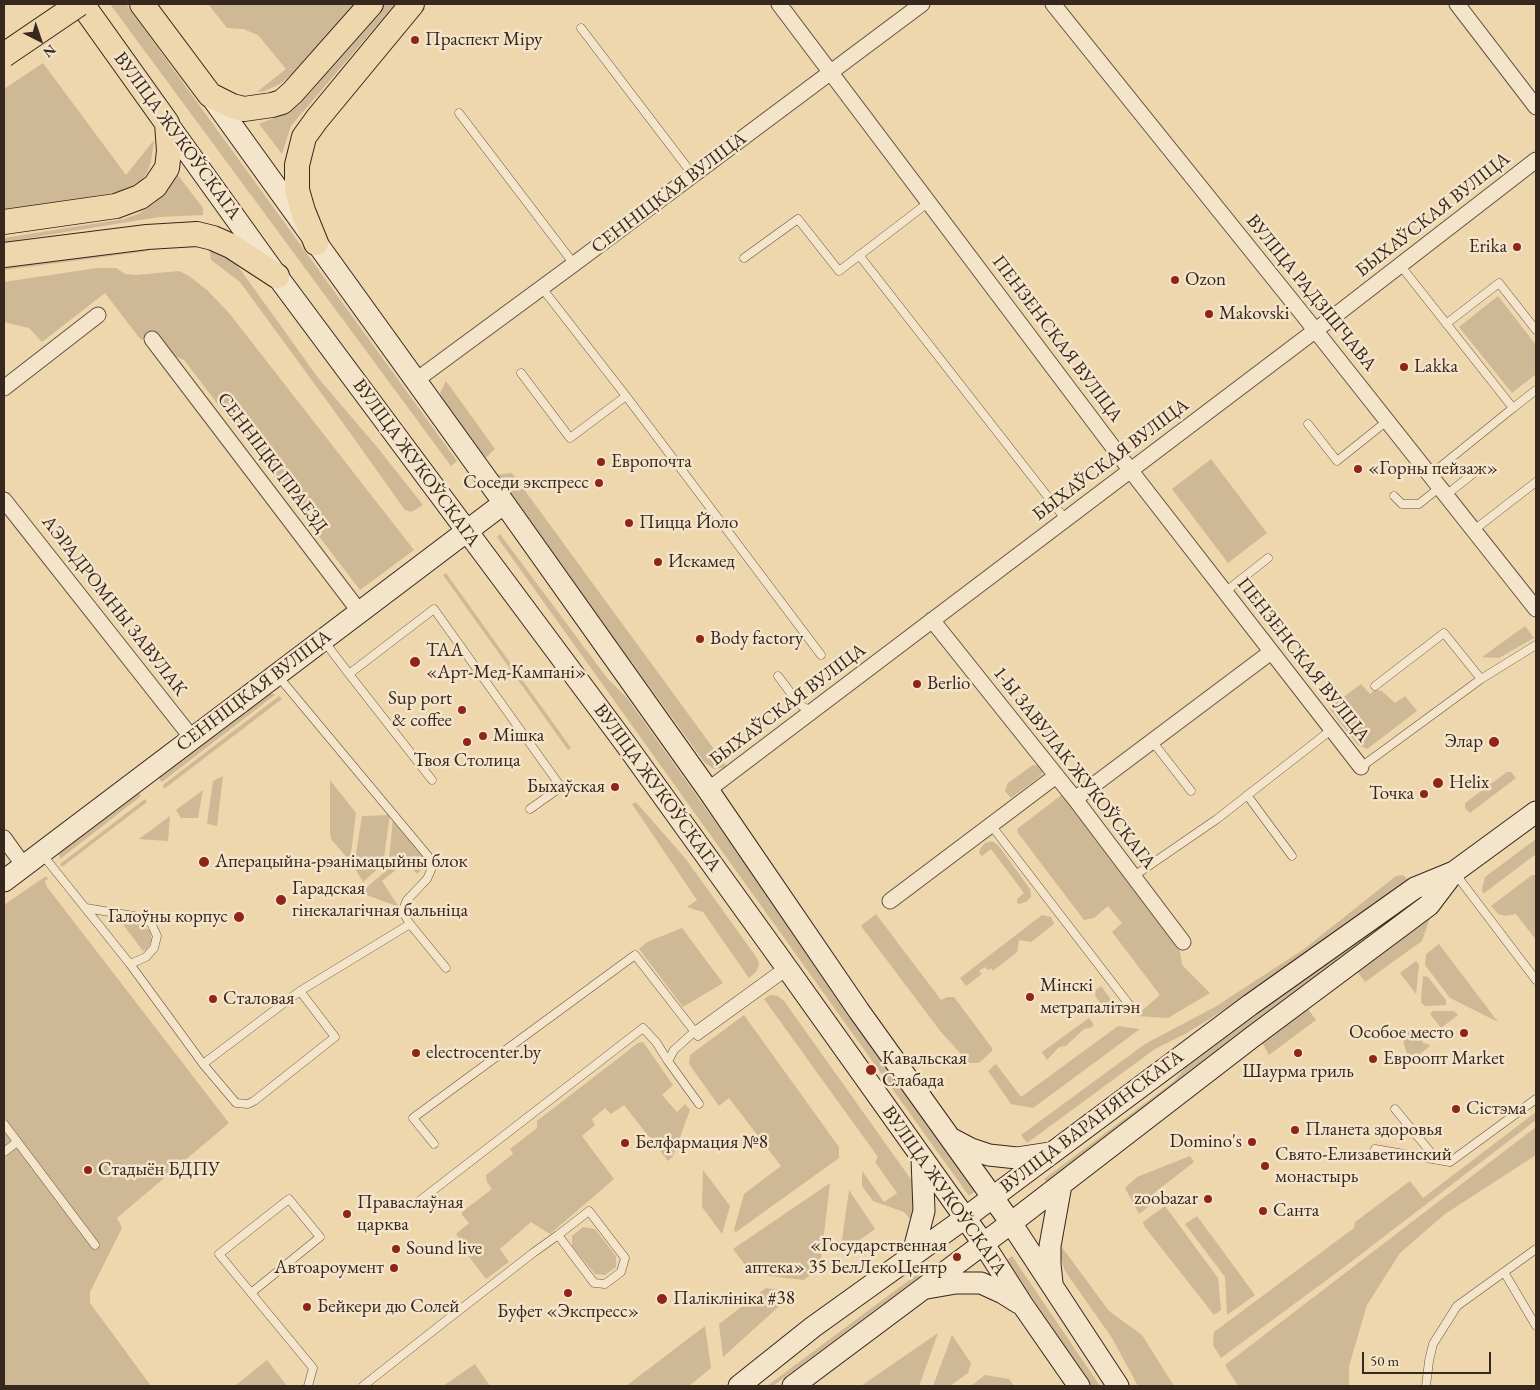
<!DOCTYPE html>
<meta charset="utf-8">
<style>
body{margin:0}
#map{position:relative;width:1540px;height:1390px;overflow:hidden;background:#eed6ad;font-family:"EB Garamond",serif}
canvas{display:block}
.frame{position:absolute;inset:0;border:5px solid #36271f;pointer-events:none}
.north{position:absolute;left:15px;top:15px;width:50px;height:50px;-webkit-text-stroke:4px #f4e4ca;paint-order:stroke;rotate:139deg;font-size:14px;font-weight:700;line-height:20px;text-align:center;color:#36271f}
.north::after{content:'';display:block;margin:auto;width:18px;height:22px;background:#36271f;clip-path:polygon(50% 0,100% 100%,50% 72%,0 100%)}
.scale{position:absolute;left:1362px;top:1352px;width:129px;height:22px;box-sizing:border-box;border:2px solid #36271f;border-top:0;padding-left:6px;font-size:15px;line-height:18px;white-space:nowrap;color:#36271f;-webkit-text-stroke:4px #f4e4ca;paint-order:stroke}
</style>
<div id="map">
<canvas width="1540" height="1390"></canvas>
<div class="frame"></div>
<div class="north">N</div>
<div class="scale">50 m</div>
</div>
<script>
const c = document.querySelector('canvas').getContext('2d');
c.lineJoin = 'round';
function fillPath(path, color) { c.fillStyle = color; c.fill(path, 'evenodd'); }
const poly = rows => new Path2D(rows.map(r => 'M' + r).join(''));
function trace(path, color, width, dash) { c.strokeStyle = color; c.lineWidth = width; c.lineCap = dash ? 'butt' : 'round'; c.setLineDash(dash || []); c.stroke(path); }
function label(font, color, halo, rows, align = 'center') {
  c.font = font + ' "EB Garamond",serif'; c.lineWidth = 5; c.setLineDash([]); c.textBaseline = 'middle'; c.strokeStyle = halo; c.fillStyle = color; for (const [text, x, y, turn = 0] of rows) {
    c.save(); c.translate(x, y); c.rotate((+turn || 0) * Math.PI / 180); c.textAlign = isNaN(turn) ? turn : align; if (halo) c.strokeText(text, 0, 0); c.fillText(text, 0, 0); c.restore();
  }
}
const green = poly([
 [110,4,126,4,457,461,451,466],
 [208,4,355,4,298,69,280,84,265,91,257,92,286,69,258,35,243,29,227,28],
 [384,4,395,4,291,126,282,154,259,124,289,112,309,94],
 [43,63,126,175,154,140,151,162,147,173,140,182,119,192,4,211,4,89],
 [171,174,177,174,203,208,203,215,159,217,4,242,4,238,124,219,138,214,155,203,161,194],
 [209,243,227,251,319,379,377,447,423,505,411,512,405,510,343,423,240,282,211,260],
 [149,247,149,251,4,270,4,263],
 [97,268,116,268,125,274,136,275,179,271,189,276,207,290,229,313,414,550,360,590,184,360,170,354,155,333,141,340,105,293,42,342,29,328,4,322,4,282],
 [1498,296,1536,345,1536,374,1512,393,1459,327],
 [446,381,495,449,484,459,443,403,440,393],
 [1211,459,1267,533,1228,563,1172,489],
 [512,473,727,767,714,769,705,763,495,475],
 [500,534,607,678,627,698,977,1190,969,1196,497,537],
 [446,573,571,748,568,750,443,575],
 [1525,626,1534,638,1499,658,1482,657],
 [1361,684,1370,694,1375,690,1382,691,1395,703,1405,696,1417,711,1367,749,1358,745,1329,708],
 [269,694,276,694,162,782,158,777],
 [279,696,282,699,164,789,163,785],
 [1033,765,1039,766,1042,770,1042,775,1011,798,1005,791,1008,783],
 [1507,772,1511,772,1516,778,1470,813,1465,808,1465,803],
 [223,776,217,826,208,824,207,823,213,781],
 [330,780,356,813,350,861,331,839,330,831],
 [203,790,198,818,181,818,176,810],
 [138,792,141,796,60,859,59,854,62,851],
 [1064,793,1179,946,1182,965,1210,993,1168,1018,1136,1016,1160,995,1112,932,1122,923,1108,906,1094,918,1084,920,1018,833,1017,829],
 [145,799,147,802,62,867,60,864],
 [636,802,685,858,757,958,759,965,756,972,749,978,703,912,687,907,697,900,632,804],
 [390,815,383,864,363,882,354,867,362,816],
 [170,816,168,841,139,839],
 [393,818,426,860,421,870,417,874,406,862,382,881,399,907,364,894,365,889,388,869],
 [1536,839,1536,854,1483,894,1482,889,1485,877],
 [992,841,998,845,1030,889,1031,897,1026,902,1019,904,1017,903,1017,899,1024,893,991,849,982,856,979,853,980,849,985,843],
 [1403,875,1408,880,1265,984,1187,1033,1155,1049,1027,1143,1021,1135,1145,1044,1215,1007,1304,949,1396,876],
 [1532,875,1536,875,1536,940,1516,914,1505,916,1498,914,1491,906],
 [46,876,48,879,45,881,47,887,229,1123,117,1218,122,1228,90,1292,90,1303,151,1386,4,1386,4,905],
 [1413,901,1416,905,1047,1182,1044,1179,1173,1082,1199,1052,1219,1035,1301,982],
 [876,914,941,1000,947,997,954,997,992,1048,992,1051,979,1063,969,1063,941,1032,861,926],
 [1042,915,1051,917,1054,924,1031,942,1019,940,1017,952,993,971,991,968,988,970,985,967,979,971,982,974,966,986,960,978],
 [1430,918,1422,941,1365,982,1357,971],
 [119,919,139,923,150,931,152,940,147,949,143,951],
 [682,928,723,983,683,1007,639,949,647,942],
 [1439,944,1498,1022,1450,998,1425,965,1426,954],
 [1416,961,1419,965,1416,994,1400,973],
 [1423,976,1428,977,1446,1000,1446,1005,1425,1006,1421,1002],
 [1101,986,1117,1008,1109,1014,1095,996,1096,990],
 [770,995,778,996,784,1001,915,1185,918,1200,912,1221,904,1212,873,1201,862,1186,862,1171,884,1202,897,1193,875,1162,878,1157,764,999],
 [1308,1009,1316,1020,1269,1055,1262,1043],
 [1433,1011,1454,1011,1458,1015,1441,1028,1430,1014],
 [744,1015,839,1147,839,1158,736,1232,734,1230,744,1194,781,1166,729,1098,719,1106,689,1064,690,1055],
 [1089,1018,1094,1025,1090,1028,1084,1029,1066,1046,1059,1047,1047,1060,1042,1052],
 [1118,1026,1140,1029,1033,1108,1011,1104,988,1071,996,1064,1021,1097],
 [1408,1030,1415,1031,1420,1036,1423,1042,1422,1043,1428,1044,1430,1046,1409,1063,1404,1057,1407,1054,1400,1031],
 [643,1042,673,1085,662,1095,677,1112,685,1104,690,1110,673,1156,668,1161,624,1105,611,1114,605,1108,592,1119,595,1125,582,1136,614,1179,550,1234,531,1222,500,1249,509,1262,486,1279,457,1241,459,1238,456,1234,469,1223,462,1215,462,1212,492,1189,487,1182,486,1175,513,1154,510,1149,537,1128,537,1121,638,1043],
 [1536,1112,1536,1120,1343,1268,1221,1358,1213,1345,1214,1332,1218,1329,1354,1228,1355,1222,1410,1181,1423,1198],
 [1536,1127,1536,1155,1445,1214,1400,1253,1367,1305,1349,1366,1349,1386,1238,1386,1225,1365],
 [1190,1156,1194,1162,1154,1193,1158,1199,1139,1214,1125,1188,1137,1177],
 [703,1170,730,1206,722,1234,702,1207],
 [830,1183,820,1267,804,1280,752,1274,733,1249],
 [849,1190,875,1229,840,1254],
 [1165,1206,1218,1278,1221,1310,1214,1315,1144,1226,1143,1222],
 [1197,1216,1255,1295,1227,1315,1225,1277,1185,1224],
 [583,1227,595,1229,616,1256,616,1267,605,1275,595,1274,572,1246,572,1236],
 [1061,1246,1109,1311,1142,1335,1174,1386,1138,1386,1112,1338,1065,1271,1057,1248],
 [1012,1256,1100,1386,1091,1386,1007,1260],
 [924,1269,926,1272,773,1386,767,1386],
 [766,1288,795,1292,723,1357,719,1324],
 [705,1326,711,1368,689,1386,626,1386],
 [938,1333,919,1386,861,1386],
 [952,1335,971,1363,968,1373,950,1386,933,1386],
 [267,1360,287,1386,235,1386],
 [475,1364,490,1386,443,1386],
 [985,1375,1009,1379,1014,1386,971,1386]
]);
const lane = poly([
 [581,28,693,175],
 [459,113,574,264],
 [859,255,1066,520],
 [744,258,798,219,839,271,929,202],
 [1400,265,1513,408,1536,390],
 [542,288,626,396,821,655],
 [1446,324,1499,283,1536,330],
 [521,373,570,438,626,396],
 [1308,424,1337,461,1387,421],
 [1430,475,1513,408],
 [1446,495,1479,469],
 [1394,496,1402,504,1419,504,1440,487],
 [1474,530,1536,482],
 [1225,592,1268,558],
 [324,641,349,674,434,609,561,787,530,809],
 [349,674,432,780],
 [778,676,799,704,812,712],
 [1375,686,1444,633,1481,679],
 [1152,741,1191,791],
 [1361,767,1481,679,1536,645],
 [1247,795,1292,856],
 [991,825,1131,1007],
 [42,854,130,964,203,1064,236,1103,248,1104,254,1101,335,1037,300,991],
 [1454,872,1536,980],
 [1134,876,1217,819,1331,730],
 [86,908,139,917,151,923,157,936,154,948,146,957,130,964],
 [410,924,446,968],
 [203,1064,300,991,410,924,404,914,404,907,407,900,427,879,431,870,431,863,428,856,278,676],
 [699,1104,668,1061,674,1050,695,1031,783,967],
 [1395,1109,1437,1160],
 [4,1124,95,1245],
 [434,1144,413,1118,635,955,698,1036,788,971],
 [1375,1149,1450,1162,1536,1099],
 [4,1152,17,1142],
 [418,1202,643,1028,656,1042,668,1061],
 [1504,1272,1536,1326],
 [251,1293,320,1237,289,1199,219,1254,313,1368,308,1386],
 [363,1386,448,1319,533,1253,558,1235,589,1211,625,1258,621,1272,605,1284,594,1283,558,1235],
 [1426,1386,1429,1361,1433,1344,1457,1306,1536,1249]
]);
const street = poly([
 [779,4,1131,471,1361,767],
 [1053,4,1300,311,1536,609],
 [1457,4,1536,107],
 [152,339,359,611],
 [415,381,574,264,922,4],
 [4,388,98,315],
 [4,500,192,738],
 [932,620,1075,799,1183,942],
 [708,790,1341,311,1536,160],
 [1075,799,1271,652],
 [4,838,24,866],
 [890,901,1056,776]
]);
const secondary = poly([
 [210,95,504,503,708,790,859,1011,1011,1223,1118,1386],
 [167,123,277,276,627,746,789,971,983,1243,1022,1304,1079,1386],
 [4,881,504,503],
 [952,1139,971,1149,989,1155,1017,1158,1050,1153],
 [912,1257,924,1211,922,1158],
 [1052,1283,1050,1264,1050,1246,1061,1185],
 [927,1288,956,1283,981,1283,1003,1293,1019,1303],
 [739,1386,813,1327,965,1218,1250,1005,1415,888,1454,872,1536,812],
 [793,1386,1011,1223,1251,1038,1429,905,1454,872]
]);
const primary = poly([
 [142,4,210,95,232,106,244,109,272,105,282,102,293,92,371,4],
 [4,222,116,206,140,197,155,186,167,168,169,151,167,123,82,4],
 [316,243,303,211,297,190,297,165,304,137,317,119,412,4],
 [4,255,147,237,197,234,213,238,231,246,277,276]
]);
const primaryBridge = poly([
 [4,55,79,4]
]);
const markers = [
 [415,40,5,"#8f2418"],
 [1517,247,5,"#8f2418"],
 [1175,280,5,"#8f2418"],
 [1209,314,5,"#8f2418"],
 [1404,367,5,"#8f2418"],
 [601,462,5,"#8f2418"],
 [1358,469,5,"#8f2418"],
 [599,483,5,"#8f2418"],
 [629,523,5,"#8f2418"],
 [658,562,5,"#8f2418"],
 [700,639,5,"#8f2418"],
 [415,662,6,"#8f2418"],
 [917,684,5,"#8f2418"],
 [462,710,5,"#8f2418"],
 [483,736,5,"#8f2418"],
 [467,742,5,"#8f2418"],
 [1494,742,6,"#8f2418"],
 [1438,783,6,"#8f2418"],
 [615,787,5,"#8f2418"],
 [1424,794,5,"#8f2418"],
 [204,862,6,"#8f2418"],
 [281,900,6,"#8f2418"],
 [239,917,6,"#8f2418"],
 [1030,997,5,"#8f2418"],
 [213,999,5,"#8f2418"],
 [1464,1033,5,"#8f2418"],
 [416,1053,5,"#8f2418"],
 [1298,1053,5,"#8f2418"],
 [1373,1059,5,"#8f2418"],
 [871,1070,6,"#8f2418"],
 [1456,1109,5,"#8f2418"],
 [1295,1130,5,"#8f2418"],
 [1252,1142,5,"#8f2418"],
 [625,1143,5,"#8f2418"],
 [1265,1166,5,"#8f2418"],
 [88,1170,5,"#8f2418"],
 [1208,1199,5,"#8f2418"],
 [1263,1211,5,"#8f2418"],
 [347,1214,5,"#8f2418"],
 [396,1249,5,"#8f2418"],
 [957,1257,5,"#8f2418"],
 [394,1268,5,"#8f2418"],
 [568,1293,5,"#8f2418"],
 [662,1299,6,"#8f2418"],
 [307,1307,5,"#8f2418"]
];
const poiNames = [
 ["Праспект Міру",425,40],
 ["Erika",1507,247,"right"],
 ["Ozon",1185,280],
 ["Makovski",1219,314],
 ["Lakka",1414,367],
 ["Европочта",611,462],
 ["«Горны пейзаж»",1368,469],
 ["Соседи экспресс",589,483,"right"],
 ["Пицца Йоло",639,523],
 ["Искамед",668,562],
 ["Body factory",710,639],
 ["ТАА",426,651],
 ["«Арт-Мед-Кампані»",426,673],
 ["Berlio",927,684],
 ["Sup port",452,699,"right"],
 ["& coffee",452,721,"right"],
 ["Мішка",493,736],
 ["Элар",1483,742,"right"],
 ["Твоя Столица",467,761,"center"],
 ["Helix",1449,783],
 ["Быхаўская",605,787,"right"],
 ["Точка",1414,794,"right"],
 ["Аперацыйна-рэанімацыйны блок",215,862],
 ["Гарадская",292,889],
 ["гінекалагічная бальніца",292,911],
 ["Галоўны корпус",228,917,"right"],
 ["Мінскі",1040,986],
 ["метрапалітэн",1040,1008],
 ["Сталовая",223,999],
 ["Особое место",1454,1033,"right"],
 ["electrocenter.by",426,1053],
 ["Кавальская",882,1059],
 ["Слабада",882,1081],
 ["Евроопт Market",1383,1059],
 ["Шаурма гриль",1298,1072,"center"],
 ["Сістэма",1466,1109],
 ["Планета здоровья",1305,1130],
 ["Domino's",1242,1142,"right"],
 ["Белфармация №8",635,1143],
 ["Свято-Елизаветинский",1275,1155],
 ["монастырь",1275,1177],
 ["Стадыён БДПУ",98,1170],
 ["zoobazar",1198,1199,"right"],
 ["Праваслаўная",357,1203],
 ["царква",357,1225],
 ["Санта",1273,1211],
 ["«Государственная",947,1246,"right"],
 ["аптека» 35 БелЛекоЦентр",947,1268,"right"],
 ["Sound live",406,1249],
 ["Автоароумент",384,1268,"right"],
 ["Паліклініка #38",673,1299],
 ["Бейкери дю Солей",317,1307],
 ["Буфет «Экспресс»",568,1312,"center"]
];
const streetNames = [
 ["ВУЛІЦА ЖУКОЎСКАГА",177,136,54],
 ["СЕННІЦКАЯ ВУЛІЦА",669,193,-37],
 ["БЫХАЎСКАЯ ВУЛІЦА",1433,215,-38],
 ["ВУЛІЦА РАДЗІШЧАВА",1311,293,51],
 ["ПЕНЗЕНСКАЯ ВУЛІЦА",1057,339,53],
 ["БЫХАЎСКАЯ ВУЛІЦА",1111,460,-37],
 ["СЕННІЦКІ ПРАЕЗД",272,463,53],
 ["ВУЛІЦА ЖУКОЎСКАГА",416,463,54],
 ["АЭРАДРОМНЫ ЗАВУЛАК",114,606,52],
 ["ПЕНЗЕНСКАЯ ВУЛІЦА",1303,660,52],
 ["СЕННІЦКАЯ ВУЛІЦА",254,691,-37],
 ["БЫХАЎСКАЯ ВУЛІЦА",788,705,-37],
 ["1-Ы ЗАВУЛАК ЖУКОЎСКАГА",1074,768,52],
 ["ВУЛІЦА ЖУКОЎСКАГА",657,788,54],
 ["ВУЛІЦА ВАРАНЯНСКАГА",1092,1122,-37],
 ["ВУЛІЦА ЖУКОЎСКАГА",944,1191,55]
];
fillPath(green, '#cfb895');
trace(lane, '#645342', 9);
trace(street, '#645342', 17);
trace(secondary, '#36271f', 23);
trace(primary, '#36271f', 26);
trace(lane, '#f4e4ca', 8);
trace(street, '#f4e4ca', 15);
trace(secondary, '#f4e4ca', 21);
trace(primary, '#eed6ad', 24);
trace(primaryBridge, '#36271f', 26, []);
trace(primaryBridge, '#eed6ad', 24);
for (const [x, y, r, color] of markers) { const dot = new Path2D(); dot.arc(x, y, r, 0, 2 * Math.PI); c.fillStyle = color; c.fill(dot); trace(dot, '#f4e4ca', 2); }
label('19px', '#36271f', '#f4e4ca', poiNames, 'left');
label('19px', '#36271f', '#f4e4ca', streetNames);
</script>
